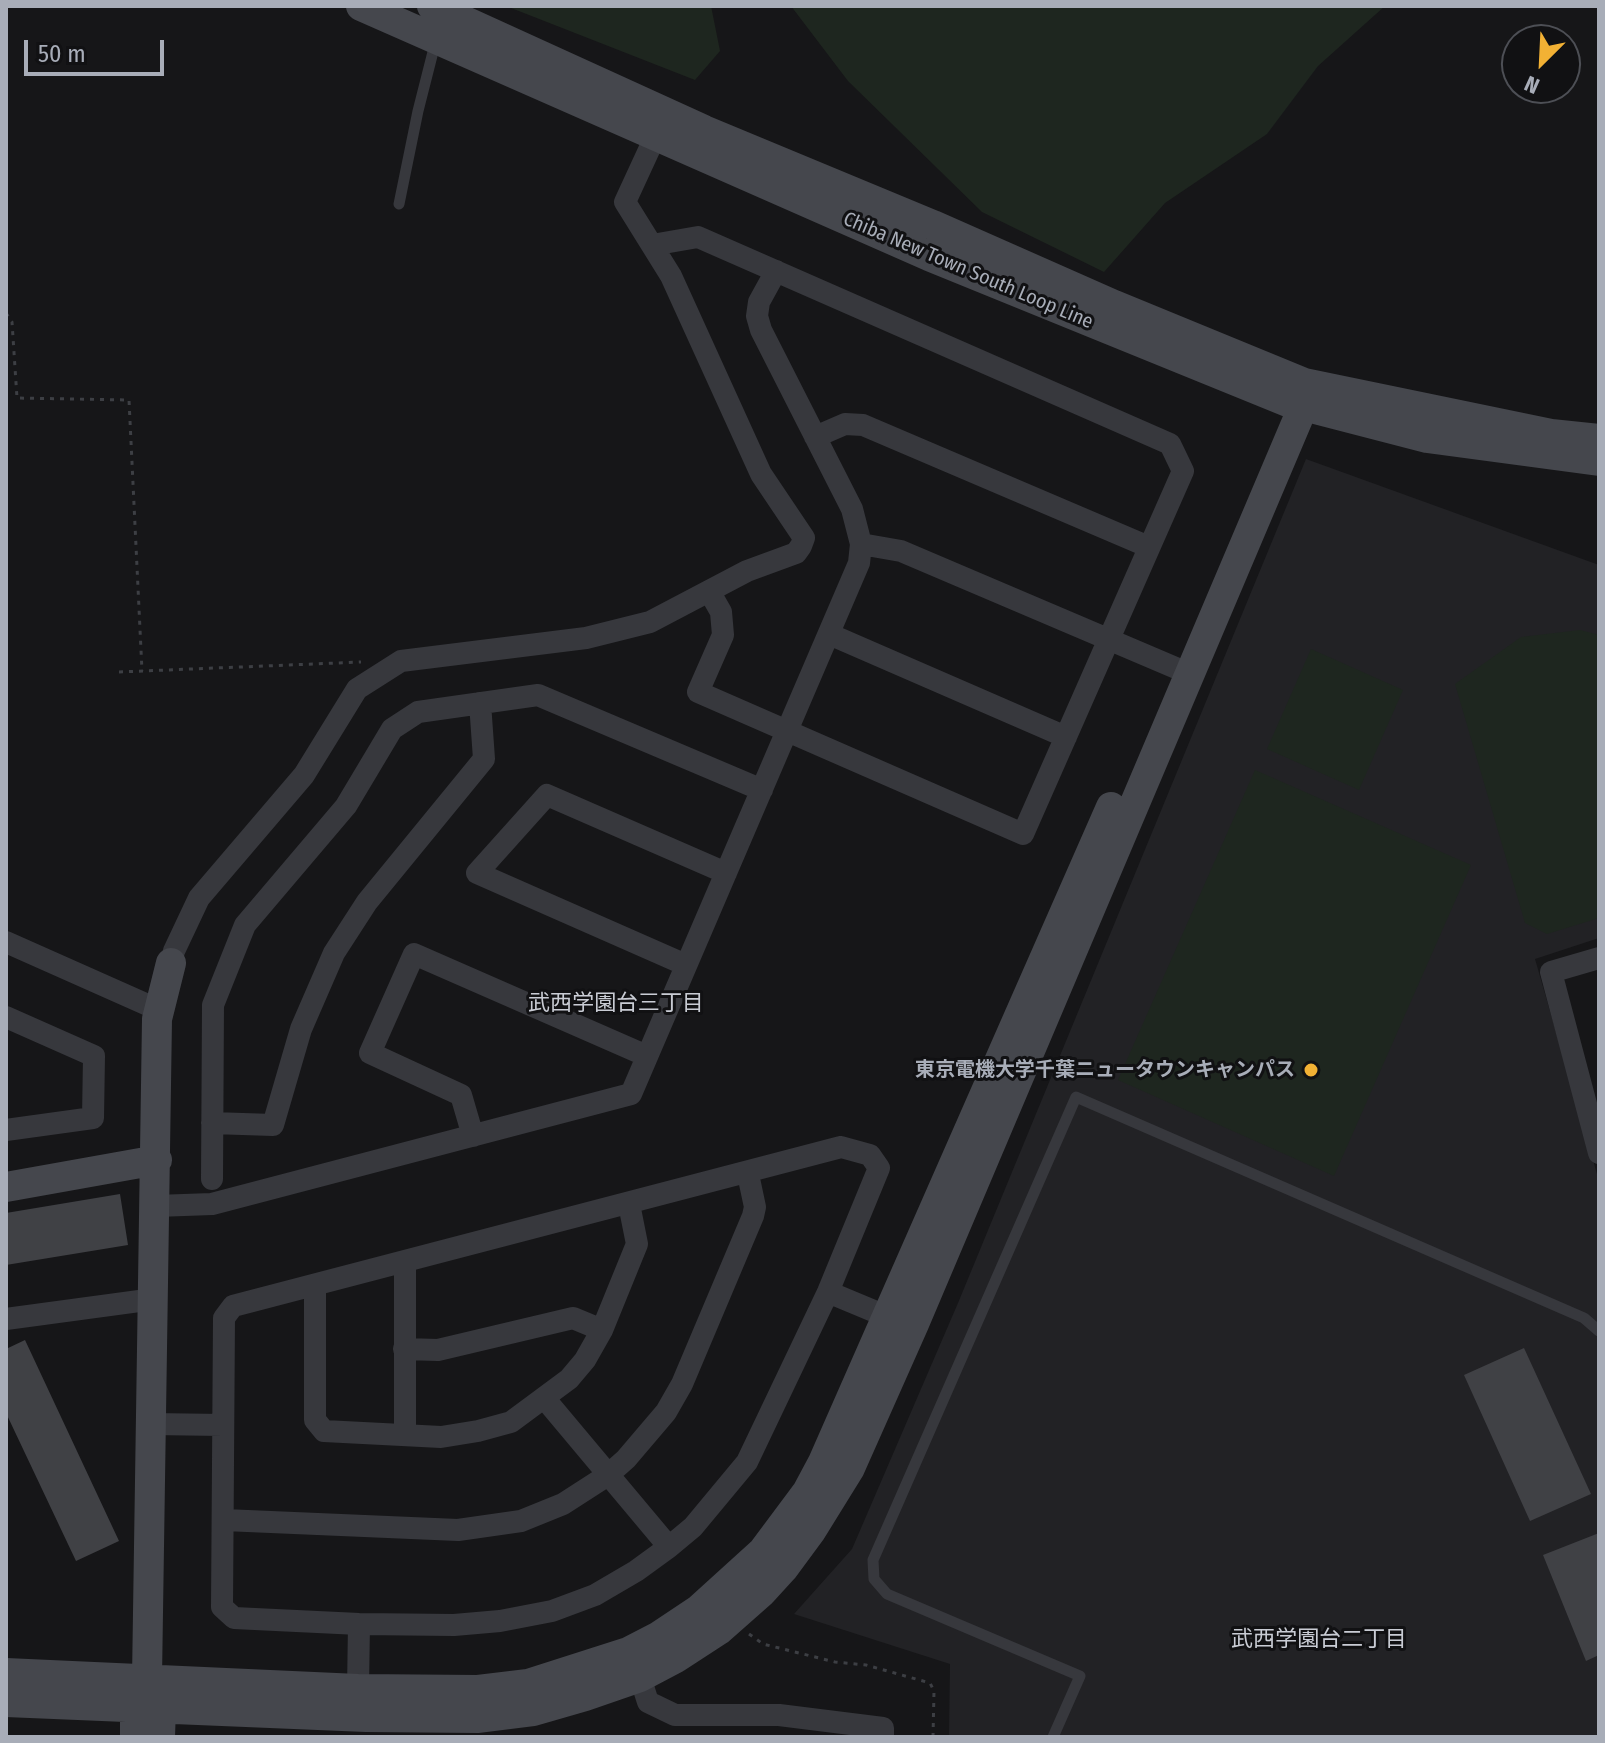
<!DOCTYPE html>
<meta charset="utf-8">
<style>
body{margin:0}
#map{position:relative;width:1605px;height:1743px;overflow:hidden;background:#161618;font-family:"Fira Sans Condensed",sans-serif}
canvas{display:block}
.frame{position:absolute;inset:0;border:8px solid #a8adb8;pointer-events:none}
.north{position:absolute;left:1501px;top:24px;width:80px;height:80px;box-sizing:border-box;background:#111113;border:2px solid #4d4f55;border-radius:50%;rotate:204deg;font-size:22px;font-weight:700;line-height:32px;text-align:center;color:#a8adb8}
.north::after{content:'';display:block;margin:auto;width:28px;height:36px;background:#f2b134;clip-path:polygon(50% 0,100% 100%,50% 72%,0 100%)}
.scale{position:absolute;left:24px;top:40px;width:140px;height:36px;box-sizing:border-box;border:4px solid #a8adb8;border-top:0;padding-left:10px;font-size:24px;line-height:28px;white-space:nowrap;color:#a8adb8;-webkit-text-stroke:6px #111113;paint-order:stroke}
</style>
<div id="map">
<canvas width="1605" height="1743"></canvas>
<div class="frame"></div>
<div class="north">N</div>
<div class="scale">50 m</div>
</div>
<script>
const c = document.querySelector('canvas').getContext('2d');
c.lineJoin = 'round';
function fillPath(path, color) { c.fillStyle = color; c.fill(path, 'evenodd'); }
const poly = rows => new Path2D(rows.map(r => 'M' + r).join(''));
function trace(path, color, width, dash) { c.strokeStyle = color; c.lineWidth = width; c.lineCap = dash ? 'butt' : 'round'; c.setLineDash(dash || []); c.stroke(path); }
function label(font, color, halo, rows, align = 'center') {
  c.font = font + ' "Fira Sans Condensed","Noto Sans JP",sans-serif'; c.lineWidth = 6; c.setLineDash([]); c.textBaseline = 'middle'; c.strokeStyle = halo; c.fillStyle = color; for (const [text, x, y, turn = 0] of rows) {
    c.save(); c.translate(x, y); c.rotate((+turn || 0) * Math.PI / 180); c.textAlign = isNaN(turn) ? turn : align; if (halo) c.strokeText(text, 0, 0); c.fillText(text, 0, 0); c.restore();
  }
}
const built = poly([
 [1306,459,1599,565,1599,938,1535,959,1599,1181,1599,1737,949,1737,950,1664,794,1614,852,1549,958,1303]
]);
const green = poly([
 [506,6,711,6,720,51,695,80],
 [791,6,1385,6,1318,66,1267,134,1165,203,1104,272,982,212,848,81],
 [1580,630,1599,635,1599,918,1547,934,1525,923,1455,684,1521,637],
 [1311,649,1403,690,1359,790,1267,749],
 [1255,770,1471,865,1334,1176,1118,1080]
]);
const building = poly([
 [120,1194,128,1245,6,1265,6,1213],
 [25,1340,119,1541,76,1561,6,1413,6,1349],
 [1524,1348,1591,1494,1530,1521,1464,1375],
 [1599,1533,1599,1655,1586,1661,1543,1555]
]);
const path = poly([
 [6,313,12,322,17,398,129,400,142,671],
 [119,672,361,662],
 [749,1634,763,1644,835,1662,866,1665,930,1683,934,1691,933,1737]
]);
const lane = poly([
 [399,204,418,111,436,40],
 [1053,1737,1080,1676,887,1594,874,1579,873,1560,1076,1097,1584,1318,1599,1331]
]);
const street = poly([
 [652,245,698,237,1170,444,1183,471,1023,834,698,692,723,635,721,612,709,591],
 [815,437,845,424,863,425,1149,547],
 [861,544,901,551,1190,674],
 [829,634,1066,737],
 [6,942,159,1010],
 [1599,958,1551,972,1599,1153],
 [171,963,174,951,199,898,304,775,357,689,401,661,586,638,650,622,747,571,796,553,801,546,804,538,761,474,671,276,625,202,655,137],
 [686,965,477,873,547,795,726,873],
 [6,1017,94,1056,93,1118,6,1130],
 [212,1123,273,1125,301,1029,334,953,367,902,484,759,480,703],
 [473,1136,461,1095,370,1053,414,954,647,1056],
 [841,1147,870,1155,879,1168,828,1292,747,1462,693,1527,669,1547,636,1571,595,1595,552,1611,500,1621,454,1625,359,1624,234,1618,222,1607,224,1318,233,1306,841,1147],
 [212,1179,213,1005,245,925,346,806,392,729,418,712,538,695,762,790],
 [156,1206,212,1204,631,1094,859,563,861,544,852,509,761,330,757,316,759,302,776,271],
 [315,1285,315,1420,324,1431,441,1437,478,1431,511,1422,569,1379,585,1360,602,1330,637,1244,629,1204],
 [828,1292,888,1317],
 [6,1319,154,1299],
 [404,1349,438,1350,573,1318,602,1330],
 [545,1399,669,1547],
 [151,1424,223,1425],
 [405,1433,405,1263],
 [224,1520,458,1530,521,1521,563,1504,608,1475,626,1459,666,1412,682,1384,753,1216,755,1207,748,1174],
 [640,1677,648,1702,675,1715,779,1715,883,1728,883,1737],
 [358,1689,359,1624]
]);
const secondary = poly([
 [361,6,929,256,1288,402,1427,438,1599,461],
 [432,6,704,130,933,225,1114,305,1304,383,1551,434,1599,439],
 [6,1187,157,1160],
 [6,1673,358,1689,478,1690,528,1684,628,1652,659,1636,698,1610,763,1551,807,1492,823,1462,1111,807],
 [153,1691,161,1707,160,1737],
 [6,1702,366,1717,477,1718,533,1711,585,1696,640,1677,676,1658,719,1630,762,1592,783,1569,811,1531,850,1468,914,1324,1303,407,1304,383],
 [135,1737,135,1706,147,1678,157,1019,171,963]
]);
const markers = [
 [1311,1070,8,"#f2b134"]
];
const streetNames = [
 ["Chiba New Town South Loop Line",968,271,23]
];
const poiNames = [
 ["東京電機大学千葉ニュータウンキャンパス",1295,1070]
];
const neighbourhoodNames = [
 ["武西学園台三丁目",616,1004],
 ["武西学園台二丁目",1319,1640]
];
fillPath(built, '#222225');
fillPath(green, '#1e261f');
fillPath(building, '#404145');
trace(path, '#3d3f44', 3, [4, 6]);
trace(lane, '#37383d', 11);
trace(street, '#37383d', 22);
trace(secondary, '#45474d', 30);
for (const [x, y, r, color] of markers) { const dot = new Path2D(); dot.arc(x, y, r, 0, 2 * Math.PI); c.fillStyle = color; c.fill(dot); trace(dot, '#111113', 3); }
label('20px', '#a8adb8', '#111113', streetNames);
label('bold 20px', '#a8adb8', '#111113', poiNames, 'right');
label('22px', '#c9ccd4', '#111113', neighbourhoodNames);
</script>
